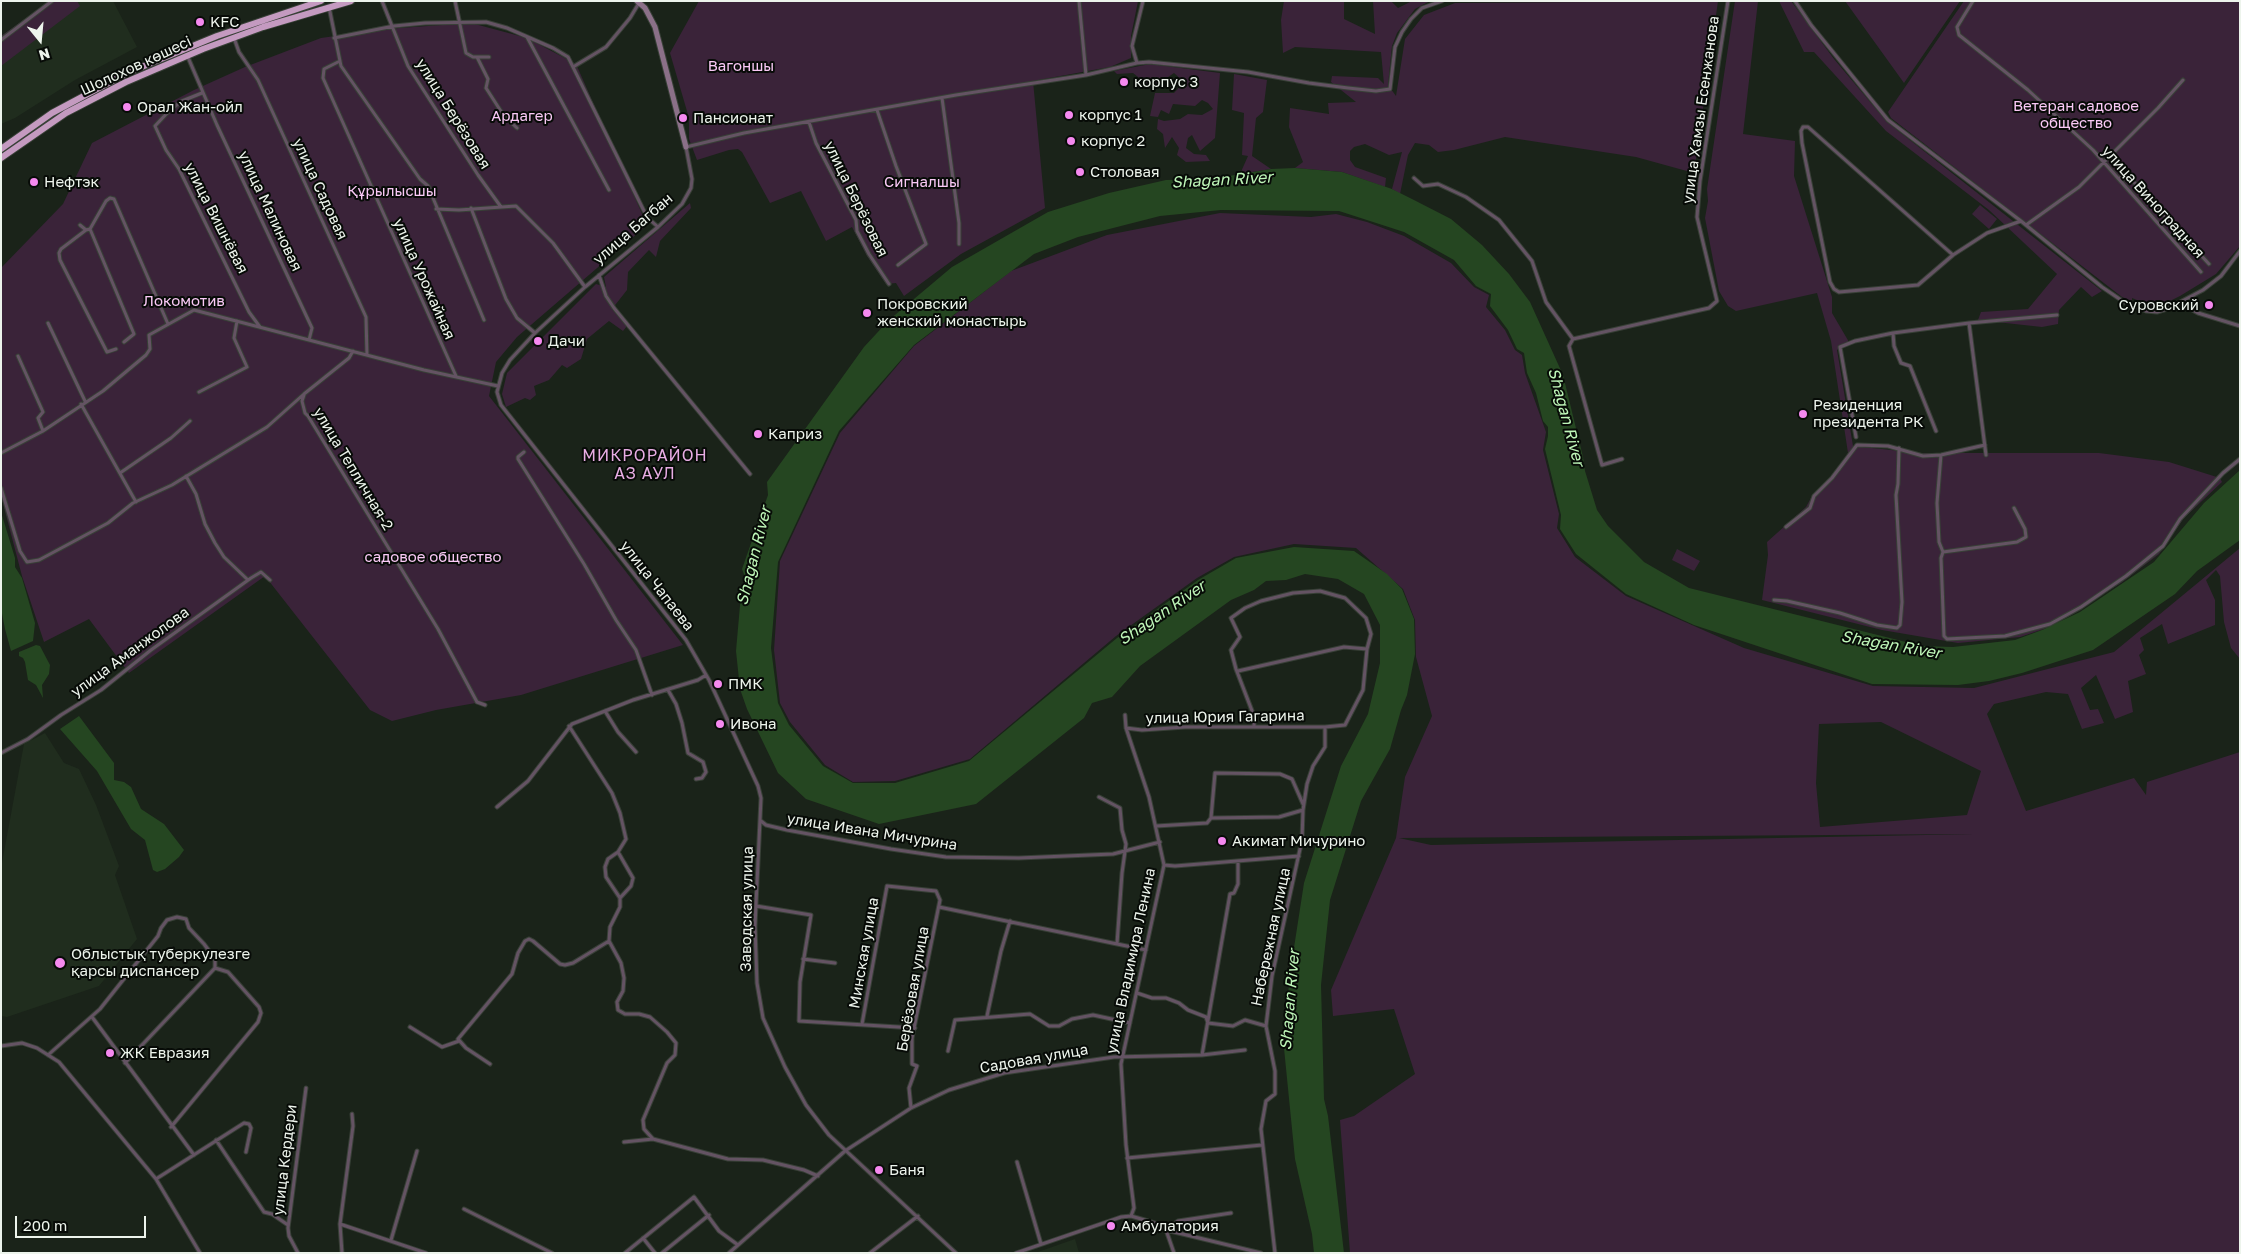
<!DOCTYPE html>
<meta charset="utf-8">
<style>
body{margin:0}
#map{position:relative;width:2241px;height:1254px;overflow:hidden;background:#1a2319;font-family:"Golos Text",sans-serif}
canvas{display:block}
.frame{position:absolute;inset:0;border:2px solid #edf4ec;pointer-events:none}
.north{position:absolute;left:15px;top:15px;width:50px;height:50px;-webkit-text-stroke:4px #070b07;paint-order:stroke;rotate:163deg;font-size:14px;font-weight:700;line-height:20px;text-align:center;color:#edf4ec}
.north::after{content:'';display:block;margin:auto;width:18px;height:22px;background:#edf4ec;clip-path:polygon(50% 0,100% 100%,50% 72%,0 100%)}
.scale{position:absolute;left:15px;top:1216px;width:131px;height:22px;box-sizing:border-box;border:2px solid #edf4ec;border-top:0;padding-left:6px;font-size:15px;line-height:18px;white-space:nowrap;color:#edf4ec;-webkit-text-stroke:4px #070b07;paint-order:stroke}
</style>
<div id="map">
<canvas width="2241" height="1254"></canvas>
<div class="frame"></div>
<div class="north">N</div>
<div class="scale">200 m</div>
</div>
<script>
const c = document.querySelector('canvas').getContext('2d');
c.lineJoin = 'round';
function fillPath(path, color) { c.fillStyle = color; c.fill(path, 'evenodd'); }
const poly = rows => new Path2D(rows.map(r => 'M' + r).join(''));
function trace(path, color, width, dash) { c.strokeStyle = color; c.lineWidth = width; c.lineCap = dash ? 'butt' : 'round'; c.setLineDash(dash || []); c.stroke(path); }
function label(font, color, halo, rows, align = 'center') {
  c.font = font + ' "Golos Text",sans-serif'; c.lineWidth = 4; c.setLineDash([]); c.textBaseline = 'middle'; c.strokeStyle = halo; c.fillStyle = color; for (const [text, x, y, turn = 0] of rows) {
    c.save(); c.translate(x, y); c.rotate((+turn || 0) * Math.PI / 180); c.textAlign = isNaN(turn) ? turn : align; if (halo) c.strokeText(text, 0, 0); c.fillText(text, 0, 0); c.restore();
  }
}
const built = poly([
 [71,1,113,1,137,47,75,80,15,118,1,124,1,60],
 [45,733,64,763,79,769,96,805,119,866,115,875,137,939,99,986,7,1017,1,1016,1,868,24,744],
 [1075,1239,1079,1253,1035,1253]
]);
const green = poly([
 [50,1,77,1,80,6,1,66,1,36],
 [699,1,1138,1,1131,36,1131,58,1110,67,1033,81,1045,208,961,254,904,296,896,283,886,284,867,256,852,227,826,241,801,191,770,203,742,152,738,149,729,150,697,160,689,139,689,118,670,53],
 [1284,1,1344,1,1344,19,1375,34,1373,1,1391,1,1398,8,1412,1,1430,1,1415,9,1397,33,1392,46,1388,85,1396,96,1405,39,1424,15,1455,3,1718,1,1694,173,1636,157,1505,137,1454,150,1438,152,1429,145,1415,143,1408,155,1400,194,1392,189,1402,152,1389,155,1365,144,1354,147,1350,151,1350,160,1355,167,1386,178,1385,187,1342,172,1295,168,1303,162,1289,127,1290,108,1329,114,1328,103,1356,102,1331,82,1332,76,1378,78,1384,84,1381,52,1295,47,1283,53,1281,20],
 [1735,1,1758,1,1743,134,1795,141,1794,176,1832,297,1832,313,1849,342,1837,350,1853,446,1920,453,2099,453,2169,462,2220,478,2222,482,2184,518,2159,554,2121,583,2047,628,2020,637,1958,643,1882,630,1762,600,1768,555,1767,542,1806,507,1812,496,1836,471,1848,453,1831,341,1817,293,1736,311,1728,306,1719,291,1705,218,1708,201,1707,189],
 [1779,1,1791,1,1834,59,1887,122,2102,291,2092,297,2081,287,2059,310,2058,324,2042,327,1978,320,1981,312,2028,309,2057,274,1989,210,1886,131,1814,52,1804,52],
 [1845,1,1960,1,1904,83],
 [1964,1,2240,1,2240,246,2216,274,2180,296,2156,308,2132,298,2132,301,2122,297,1891,118,1888,112],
 [471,23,527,38,576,64,647,225,517,337,496,362,489,396,683,645,521,695,436,710,392,721,370,710,265,576,129,673,89,619,44,642,22,576,1,496,1,268,63,204,92,143,194,90,245,67,321,38,385,29],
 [1150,64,1220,73,1215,138,1200,151,1192,135,1188,138,1186,148,1194,154,1206,155,1210,161,1186,162,1177,155,1179,148,1172,137,1165,148,1163,134,1157,129,1158,119,1164,121,1180,119,1188,114,1202,115,1213,109,1208,103,1202,100,1195,106,1173,104,1169,114,1161,110,1158,117,1150,116,1155,93,1174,93,1184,82,1174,73,1152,88,1133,73,1117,74,1114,71],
 [1234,74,1267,80,1263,112,1256,118,1252,156,1271,169,1240,174,1248,156,1242,155,1244,113,1232,110],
 [690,203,691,208,660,241,656,257,649,250,628,272,627,290,612,309,627,326,623,331,609,321,587,339,581,359,567,368,562,365,549,380,534,386,536,395,530,400,525,398,506,407,502,394,507,373,596,284,606,287,604,277],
 [1980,205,1997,219,1989,229,1972,214],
 [1220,213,1311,217,1336,214,1367,222,1404,236,1451,263,1474,287,1489,295,1486,307,1505,330,1515,350,1522,355,1525,373,1546,432,1543,450,1559,514,1557,528,1575,557,1626,596,1744,648,1873,686,1974,688,2114,652,2240,548,2240,659,2231,648,2224,622,2220,576,2216,570,2206,580,2215,600,2215,625,2168,644,2162,624,2140,638,2144,650,2139,655,2146,674,2128,681,2133,712,2115,719,2096,675,2081,688,2090,710,2098,709,2104,723,2082,729,2068,694,2046,692,1994,704,1987,714,2026,811,2134,778,2146,795,2147,782,2240,752,2240,1253,1350,1253,1340,1120,1354,1116,1415,1074,1394,1009,1333,1016,1331,990,1396,838,1405,777,1432,716,1416,657,1415,620,1403,589,1356,548,1294,544,1234,557,1197,578,1116,636,970,759,895,781,853,782,825,765,790,722,780,703,774,650,780,561,840,433,914,346,1011,271,1107,235],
 [1881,722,1981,771,1967,815,1820,827,1816,783,1819,724],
 [1974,834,1431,845,1399,838,1400,838],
 [1677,549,1700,561,1694,571,1672,560]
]);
const water = poly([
 [1295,168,1342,172,1392,189,1414,200,1451,219,1482,245,1509,274,1530,302,1563,375,1583,457,1585,471,1597,510,1608,526,1644,562,1689,588,1922,646,1953,647,2015,640,2042,630,2080,612,2154,562,2204,503,2240,470,2240,540,2197,571,2175,594,2093,650,2022,673,1989,681,1958,685,1872,684,1694,625,1626,594,1576,554,1560,529,1561,515,1545,449,1548,436,1548,427,1543,421,1536,393,1527,373,1524,353,1517,349,1508,330,1490,306,1491,294,1476,286,1454,260,1404,232,1339,211,1221,210,1160,216,1078,237,1034,254,914,345,839,431,778,562,771,648,778,703,789,725,823,766,853,783,895,783,969,761,1117,638,1198,580,1236,558,1294,547,1354,551,1387,574,1402,589,1414,619,1415,654,1407,695,1401,710,1390,749,1361,801,1330,900,1321,985,1324,1099,1328,1116,1344,1253,1314,1253,1312,1234,1295,1159,1283,1038,1291,967,1304,883,1341,766,1368,714,1380,663,1380,625,1364,594,1338,579,1305,574,1286,580,1266,581,1254,590,1231,600,1140,666,1112,697,1092,703,1084,718,976,804,879,824,806,799,778,773,747,709,740,689,736,651,741,594,747,583,742,569,768,495,767,482,864,347,889,320,952,267,1048,212,1109,193,1166,180,1211,179,1271,169],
 [1,512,15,558,15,567,22,578,35,623,33,641,11,651,5,629,1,608],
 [36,645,40,646,50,665,49,674,42,685,43,698,36,685,28,680,25,662,23,658,19,656,19,652],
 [79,716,114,763,114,780,124,782,131,787,141,809,164,824,184,850,179,857,165,869,157,872,153,870,145,840,131,829,97,771,60,729]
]);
const street = poly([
 [382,1,408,66,478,175,501,207],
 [455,1,466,53,473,57,489,57],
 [1079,1,1086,75],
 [1795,1,1811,25,1888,120,2021,221,2102,287,2124,302,2146,311,2157,312,2167,309,2203,290,2221,276,2240,251],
 [1973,1,1957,27,1959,35,2028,90,2093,150,2201,272],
 [329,7,341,66,420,179,428,186,484,320],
 [527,37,609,190],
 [234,38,239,52,258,80,366,317,367,355],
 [334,38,394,26,425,23,486,22,507,28,553,48,568,57,644,211,649,219,658,227],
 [1,40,52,1],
 [187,55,217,125,312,328,309,340],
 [477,57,488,79,486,88,504,116,517,128],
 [340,61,324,69,323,78,456,376],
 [1137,63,1132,46,1143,1],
 [573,67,606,47,630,18,639,3],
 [202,93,182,101,170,110,155,126,166,150,179,169,249,312,260,327],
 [942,98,959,223,959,244],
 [877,110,896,166,926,244,898,265],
 [809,122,816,143,856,220,857,231,869,254,889,284],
 [1414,178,1423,186,1438,184,1466,197,1499,220,1532,261,1546,302,1573,339],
 [2120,178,2131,179,2209,264],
 [471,208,506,299,517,318,535,333],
 [436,209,459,210,516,206,553,243,585,287],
 [80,225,86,230,90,229,106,201,110,198,114,199,168,324],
 [2026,225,2079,187,2158,108,2183,80],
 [90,229,134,334,124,342],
 [86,230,61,249,59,253,60,260,107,352,116,349],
 [1953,255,1808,127,1803,127,1801,131,1802,143,1830,282,1834,289,1839,292,1918,285,1953,255,1987,233,2021,221],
 [599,275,606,296,614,308,750,474],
 [2180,303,2198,313,2240,326],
 [48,323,85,401],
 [1969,323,1986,455],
 [1893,333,1894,346,1901,363,1910,366,1936,431],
 [18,356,43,412,38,418,43,431],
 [199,392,247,367,234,338,237,321],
 [304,395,302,401,305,413,308,416,438,629,477,702,485,705],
 [81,404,136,502],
 [1856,437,1840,347,1855,341,1893,333,1969,323,2057,315],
 [524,452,518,457,518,459,584,564,616,620,636,650,652,695],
 [1,453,43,431,103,391,146,355,150,349,149,335,194,310,424,370,498,386],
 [1941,455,1937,503,1939,542,1943,552],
 [1622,459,1602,465,1569,346,1573,339,1709,308,1717,301,1697,217,1700,181,1728,1],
 [120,473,171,438,190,421],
 [186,476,196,494,205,524,215,543,224,557,248,580],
 [1,488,20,551,27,562,39,560,108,523,133,503,172,485,267,427,304,394,349,358,353,351],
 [2014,508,2025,529,2026,537,2017,542,1943,552,1941,558,1944,636,1947,639,2005,636,2050,624,2081,607,2126,576,2163,546,2180,519,2223,473,2240,459],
 [1786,527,1810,508,1814,496,1832,478,1857,445,1888,446,1923,456,1941,455,1985,445],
 [1774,600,1787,601,1840,613,1877,625,1897,628,1900,625,1902,602,1896,495,1898,484,1899,448],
 [1238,671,1344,647,1367,649],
 [668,690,676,704,682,723,688,753,703,762,706,772,702,778,696,779],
 [605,711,618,732,636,752],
 [1125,715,1126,728,1149,797,1164,865,1121,1064,1126,1145,1134,1208,1131,1216],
 [569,726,612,793,620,813,626,839,618,852,608,859,605,867,606,877,620,898,620,907,610,927,609,941,621,963,624,978,623,991,617,1002,618,1010,625,1014,639,1014,650,1017,667,1032,676,1043,675,1055,667,1063,643,1120,644,1129,653,1139],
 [1254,727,1254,716,1236,669,1231,650,1240,637,1231,618,1245,608,1261,601,1293,593,1320,591,1345,598,1366,618,1371,634,1367,649,1363,690,1345,725,1325,727,1325,747,1313,766,1307,784,1303,810,1302,840,1272,976,1266,1026,1275,1071,1275,1094,1266,1101,1261,1129,1275,1253],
 [1126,728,1142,730,1185,727,1325,727],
 [1,753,28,739,61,715,101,690,151,650,251,578,261,572,270,580],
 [1099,797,1120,808,1122,830,1126,844,1122,873,1117,944],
 [497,807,528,781,572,724,633,700,698,680,706,675],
 [1211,818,1215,773,1280,774,1292,779,1303,804],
 [761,821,766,825,787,830,891,849,946,857,1019,858,1113,854,1160,842],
 [1156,826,1207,823,1211,818,1279,817,1303,810],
 [618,852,633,878,631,886,620,898],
 [1164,865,1175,866,1299,856],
 [756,906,811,915,800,982,799,1021,915,1028],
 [939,907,1146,950],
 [803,959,835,963],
 [1137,993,1152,998,1166,998,1179,1003,1188,1010,1206,1017,1208,1023,1233,1026,1245,1020,1266,1026],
 [987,1016,1001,951,1010,921],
 [92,1017,194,1155],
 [862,1024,887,886,936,891,940,900,912,1038,912,1064,917,1066,909,1088,911,1108],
 [410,1027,442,1047,459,1041],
 [1,1046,22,1043,37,1048,59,1062,156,1179,200,1253],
 [948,1051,955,1020,1030,1014,1049,1026,1059,1026,1072,1019,1093,1015,1130,1023],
 [48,1055,100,1009,158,936,161,928,167,920,177,917,186,919,189,928,204,944,215,959,215,968],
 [1202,1055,1230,894,1234,893,1238,884,1238,861],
 [125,1063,215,968,228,972,259,1007,261,1013,258,1022,171,1127],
 [490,1064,466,1048,458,1039,512,974,518,953,525,941,529,939,533,941,560,964,565,965,573,963,609,941],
 [216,1140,264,1212,272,1214,288,1225],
 [624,1142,653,1139,728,1159,763,1160,804,1170,818,1176],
 [1127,1158,1262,1145],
 [1017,1162,1041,1244],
 [156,1179,244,1123,249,1124,251,1128,246,1152],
 [464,1209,552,1253],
 [340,1224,426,1253],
 [643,1238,655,1253],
 [391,1240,417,1151],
 [298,1253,289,1236,288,1228,306,1088],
 [342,1253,340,1224,353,1126,352,1114],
 [625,1253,694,1197,719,1231,738,1245],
 [662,1253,709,1215],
 [729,1253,845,1151,911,1108,949,1090,1004,1073,1114,1057,1202,1055,1245,1050],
 [870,1253,918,1216],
 [956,1253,829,1135,806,1105,785,1067,763,1018,757,983,755,926,761,798,758,786,709,680,686,640,501,405,497,392,502,373,510,360,535,333,585,287,658,227,682,204,691,188,692,179,686,147,744,133,956,95,1086,75,1137,63,1149,62,1248,72,1309,83,1348,88,1376,91,1390,89,1395,47,1402,32,1411,19,1422,8,1442,1],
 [1016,1253,1121,1217,1131,1216,1158,1224,1166,1230,1261,1253],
 [1174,1253,1166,1230,1178,1221,1231,1213]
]);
const secondary = poly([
 [637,1,645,8,655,27,686,147]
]);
const highway = poly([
 [1,149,52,113,127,73,217,36,321,1],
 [1,158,66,113,126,82,203,49,263,27,351,1]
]);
const markers = [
 [200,22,5,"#f589ef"],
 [1124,82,5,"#f589ef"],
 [127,107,5,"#f589ef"],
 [1069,115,5,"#f589ef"],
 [683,118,5,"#f589ef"],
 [1071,141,5,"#f589ef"],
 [1080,172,5,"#f589ef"],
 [34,182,5,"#f589ef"],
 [2209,305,5,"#f589ef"],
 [867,313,5,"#f589ef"],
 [538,341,5,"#f589ef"],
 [1803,414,5,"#f589ef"],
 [758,434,5,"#f589ef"],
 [718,684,5,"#f589ef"],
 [720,724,5,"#f589ef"],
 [1222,841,5,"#f589ef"],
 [60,963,6,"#f589ef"],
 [110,1053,5,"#f589ef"],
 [879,1170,5,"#f589ef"],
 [1111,1226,5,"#f589ef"]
];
const poiNames = [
 ["KFC",210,22],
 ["корпус 3",1134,82],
 ["Орал Жан-ойл",137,107],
 ["корпус 1",1079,115],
 ["Пансионат",693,118],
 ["корпус 2",1081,141],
 ["Столовая",1090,172],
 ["Нефтэк",44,182],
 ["Покровский",877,304],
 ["женский монастырь",877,321],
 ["Суровский",2199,305,"right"],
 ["Дачи",548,341],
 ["Резиденция",1813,405],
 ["президента РК",1813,422],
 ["Каприз",768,434],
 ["ПМК",728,684],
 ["Ивона",730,724],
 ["Акимат Мичурино",1232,841],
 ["Облыстық туберкулезге",71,954],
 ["қарсы диспансер",71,971],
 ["ЖК Евразия",120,1053],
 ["Баня",889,1170],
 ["Амбулатория",1121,1226]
];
const streetNames = [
 ["Шолохов көшесі",136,66,-25],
 ["улица Хамзы Есенжанова",1701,110,-82],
 ["улица Берёзовая",453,114,58],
 ["улица Садовая",320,189,65],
 ["улица Берёзовая",856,199,64],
 ["улица Виноградная",2153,202,48],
 ["улица Малиновая",270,211,65],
 ["улица Вишнёвая",216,218,63],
 ["улица Багбан",633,229,-41],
 ["улица Урожайная",424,279,66],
 ["улица Тепличная-2",353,469,59],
 ["улица Чапаева",657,586,52],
 ["улица Аманжолова",130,652,-36],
 ["улица Юрия Гагарина",1225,717,-1],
 ["улица Ивана Мичурина",872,832,9],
 ["Заводская улица",747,909,-89],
 ["Набережная улица",1271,937,-78],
 ["Минская улица",864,953,-80],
 ["улица Владимира Ленина",1131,961,-78],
 ["Берёзовая улица",913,989,-80],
 ["Садовая улица",1034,1059,-10],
 ["улица Кердери",285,1160,-83]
];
const parkNames = [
 ["Вагоншы",741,66],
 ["Ветеран садовое",2076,106],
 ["общество",2076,123],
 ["Ардагер",522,116],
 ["Сигналшы",922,182],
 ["Құрылысшы",392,191],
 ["Локомотив",184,301],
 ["садовое общество",433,557]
];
const waterNames = [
 ["Shagan River",1222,180,-3],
 ["Shagan River",1566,417,75],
 ["Shagan River",754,556,-76],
 ["Shagan River",1162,613,-34],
 ["Shagan River",1891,645,10],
 ["Shagan River",1290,1000,-85]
];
const neighbourhoodNames = [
 ["МИКРОРАЙОН",645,456],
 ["АЗ АУЛ",645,474]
];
fillPath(built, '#202d1e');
fillPath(green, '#3a2339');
fillPath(water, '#254621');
trace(street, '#384037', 5);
trace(secondary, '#384037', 7);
trace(highway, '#384037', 8);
trace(street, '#645363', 3);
trace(secondary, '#8b7088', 5);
trace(highway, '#c49ac0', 6);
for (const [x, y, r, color] of markers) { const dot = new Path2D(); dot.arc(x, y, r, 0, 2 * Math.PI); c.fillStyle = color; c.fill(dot); trace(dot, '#070b07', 2); }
label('15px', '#edf4ec', '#070b07', poiNames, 'left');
label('15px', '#edf4ec', '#070b07', streetNames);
label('15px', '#fac9f6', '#070b07', parkNames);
label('italic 16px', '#bef6b8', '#070b07', waterNames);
c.letterSpacing = '1px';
label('16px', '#e8ade4', '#070b07', neighbourhoodNames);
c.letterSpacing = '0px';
</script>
